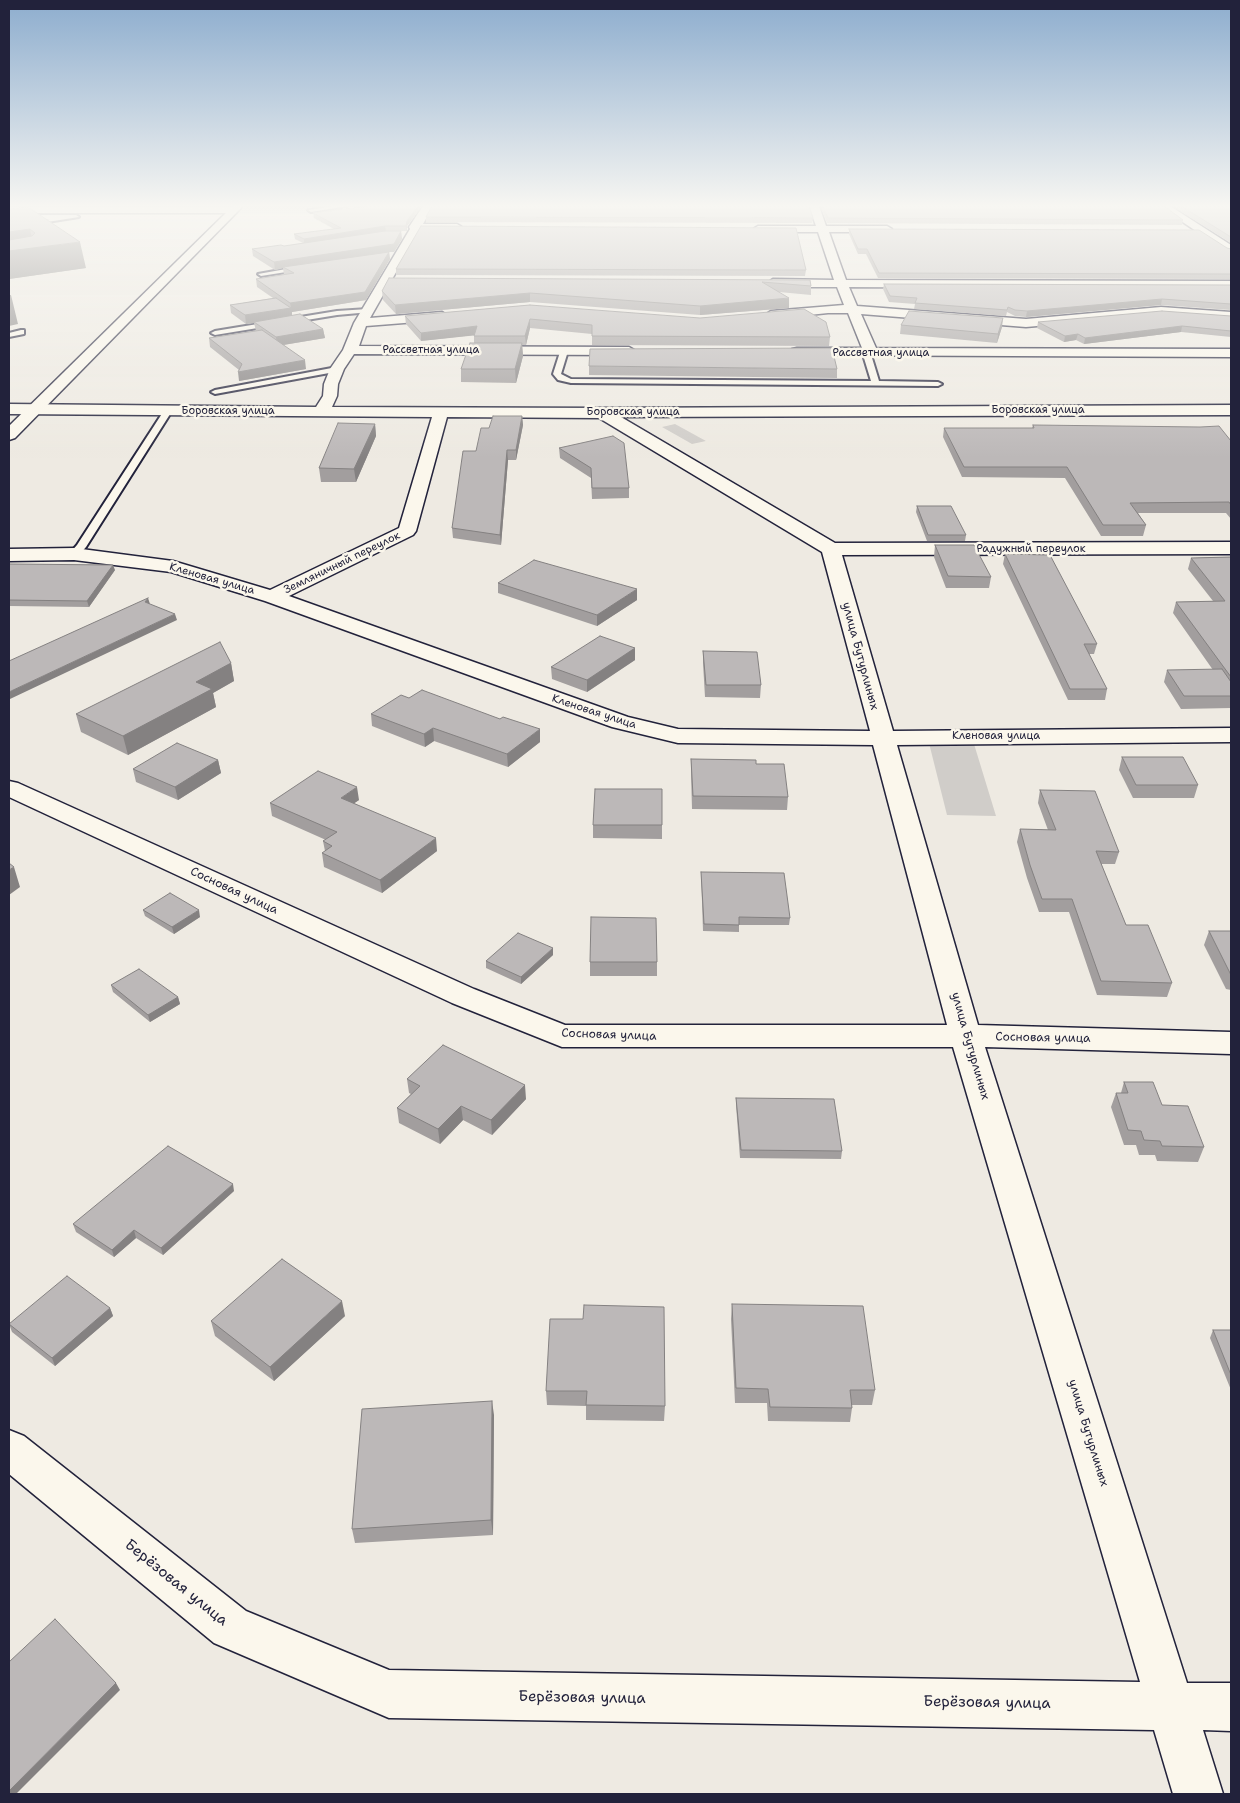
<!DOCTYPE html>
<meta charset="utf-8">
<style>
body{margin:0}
#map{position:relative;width:1240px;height:1803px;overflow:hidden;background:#eeeae2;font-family:"Shantell Sans",sans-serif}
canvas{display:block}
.frame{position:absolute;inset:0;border:10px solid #22223b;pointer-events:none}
</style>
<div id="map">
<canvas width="1240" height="1803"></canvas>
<div class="frame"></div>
</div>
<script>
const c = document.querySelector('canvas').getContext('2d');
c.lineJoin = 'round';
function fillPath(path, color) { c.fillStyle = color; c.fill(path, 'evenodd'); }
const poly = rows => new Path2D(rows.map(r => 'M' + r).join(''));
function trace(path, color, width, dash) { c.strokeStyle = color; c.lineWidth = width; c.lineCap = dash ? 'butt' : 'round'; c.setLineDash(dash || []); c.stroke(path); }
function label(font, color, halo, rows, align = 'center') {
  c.font = font + ' "Shantell Sans",sans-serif'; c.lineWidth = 5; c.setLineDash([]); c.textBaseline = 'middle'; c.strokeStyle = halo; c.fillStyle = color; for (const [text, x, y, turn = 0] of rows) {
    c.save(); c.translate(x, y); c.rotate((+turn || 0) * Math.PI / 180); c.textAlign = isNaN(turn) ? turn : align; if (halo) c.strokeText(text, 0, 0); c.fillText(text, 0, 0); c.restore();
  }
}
const green = poly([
 [675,424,706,441,692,444,662,427],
 [929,743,974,744,996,816,947,815]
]);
const lane = poly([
 [334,206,347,206,311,212,308,210,334,206],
 [9,215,76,215,79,217,9,228,9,224,50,219,9,219,9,215],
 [303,266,306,268,305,269,261,276,258,274,303,266],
 [368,309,370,310,370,312,337,315,215,335,211,333,215,331,337,311,368,309],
 [21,330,24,330,24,334,9,337,9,333,21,330],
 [561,349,568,351,561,374,571,379,871,381,864,358,868,350,871,350,875,352,872,358,879,381,938,382,942,384,938,386,571,383,558,380,553,374,561,349],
 [337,367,340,367,340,371,215,394,211,392,215,390,337,367],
 [165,409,172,411,86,547,78,556,70,556,69,554,77,545,165,409]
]);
const street = poly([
 [423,206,433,206,423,224,457,224,462,227,457,230,420,230,370,318,442,312,448,316,442,320,366,326,359,346,629,347,636,351,629,355,354,354,344,369,338,384,337,396,332,407,602,408,1231,405,1231,415,621,417,835,543,1231,542,1231,554,842,555,893,731,1231,728,1231,742,897,745,978,1025,1231,1032,1231,1054,985,1047,1187,1683,1231,1683,1231,1731,1203,1730,1223,1794,1173,1794,1154,1730,389,1718,214,1643,9,1474,9,1430,24,1436,246,1611,389,1670,1140,1682,953,1047,562,1047,452,1003,9,797,9,781,18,783,474,989,565,1025,947,1025,873,745,678,743,612,727,265,601,171,572,74,560,9,561,9,549,74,548,173,561,270,590,399,528,432,417,9,414,9,404,316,407,323,396,324,384,330,369,343,350,354,323,410,229,409,227,423,206],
 [447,417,599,418,822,552,870,731,678,729,628,717,289,596,413,535,416,531,447,417],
 [809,206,819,206,826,226,887,226,892,229,887,232,829,232,846,280,1231,281,1231,289,849,287,857,306,1026,319,1161,307,1231,312,1231,320,1161,315,1026,327,861,314,876,348,1231,349,1231,357,792,355,790,352,792,349,797,348,862,348,848,313,828,313,771,319,765,315,771,311,844,305,837,287,773,287,767,283,773,279,834,280,818,232,758,232,753,229,758,226,816,226,809,206],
 [1159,206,1170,206,1231,245,1231,253,1227,252,1159,206],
 [9,207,233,207,238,210,233,213,9,213,9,207]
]);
const secondary = poly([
 [233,206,243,206,15,438,9,440,9,426,233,206]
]);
const wall = poly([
 [367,206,422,206,407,226,407,231,386,231,401,231,402,239,394,252,389,252,390,259,366,300,292,312,292,315,323,329,325,338,283,345,306,369,239,381,239,370,210,347,209,338,256,331,254,323,246,324,231,313,230,305,273,298,257,287,256,279,284,275,283,268,275,270,253,256,252,249,284,246,303,243,295,239,294,234,334,229,314,218,313,213],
 [820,206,1164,206,1183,220,1182,225,827,223],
 [1172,206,1231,206,1231,243],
 [9,209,86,268,9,279],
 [426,217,813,218,812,223,426,222],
 [849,229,1227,248,1231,249,1231,279,878,278,866,254,858,254,849,234],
 [396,269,806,270,805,276,396,275],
 [810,280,811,286,811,295,779,292,789,308,700,315,530,302,396,314,383,300,382,291],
 [884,284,1231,285,1231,310,1161,305,1026,317,1015,316,1007,312,1006,316,914,309,915,304,889,302,883,289],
 [530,305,830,337,829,346,592,345,592,334,530,328,526,345,522,345,523,356,516,383,461,382,461,369,474,343,474,335,421,341,406,324,405,316],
 [1231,316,1231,337,1181,332,1084,344,1076,340,1064,342,1037,328,1038,322],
 [901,325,1002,327,997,343,900,334],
 [589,366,837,369,837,378,589,375],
 [522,416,523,425,516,460,508,460,501,545,453,538,452,528,489,428],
 [375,424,376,436,356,482,321,482,319,468],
 [1033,425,1231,441,1231,519,1226,513,1138,513,1146,525,1143,536,1101,536,1065,478,962,477,943,437,944,428,1032,428],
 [559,448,629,488,629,498,592,499,591,478,560,458],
 [917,506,966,535,965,541,927,541,916,512],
 [935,545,991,577,989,588,946,588,934,557],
 [1005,554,1097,644,1094,654,1089,654,1107,689,1105,700,1068,700,1003,564],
 [1231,557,1231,708,1181,709,1164,682,1167,670,1213,670,1173,613,1176,602,1213,601,1188,569,1191,558],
 [9,564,115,570,89,607,9,606],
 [498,583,637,600,597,626,498,593],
 [635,648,635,660,587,692,552,679,551,667],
 [703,651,761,685,760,698,705,697,703,663],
 [231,663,234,681,213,693,216,707,128,755,81,732,76,714],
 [371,714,540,742,508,767,434,741,425,747,372,726],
 [1122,757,1198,785,1194,798,1133,798,1119,770],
 [691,759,756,764,788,797,787,810,692,809,691,772],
 [218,760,221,773,178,800,136,782,133,769],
 [1040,790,1119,852,1115,864,1101,864,1126,925,1172,983,1167,997,1097,995,1069,912,1039,912,1027,878,1017,842,1020,829,1048,830,1038,803],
 [359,800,354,803,437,851,382,893,324,867,322,853,325,851,323,841,326,840,272,816,270,803],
 [593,825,662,825,662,839,593,838],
 [701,872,790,918,789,925,739,925,739,932,703,931],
 [143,910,200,917,174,934,145,916],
 [1209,931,1231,931,1231,990,1226,989,1204,945],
 [553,955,521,984,486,968,486,961],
 [590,962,657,962,657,976,590,976],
 [111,985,178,997,180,1004,150,1022,113,992],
 [407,1079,526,1099,492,1135,463,1120,440,1144,399,1123,397,1108,411,1094,409,1093],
 [1124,1082,1162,1105,1204,1147,1198,1162,1157,1161,1155,1155,1139,1155,1136,1145,1124,1145,1111,1107,1116,1093,1121,1093],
 [736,1098,842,1151,841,1159,740,1158,736,1105],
 [234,1191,163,1255,136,1238,114,1257,76,1232,73,1224],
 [732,1304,875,1390,872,1405,852,1405,852,1408,850,1422,768,1421,767,1403,735,1403,731,1319],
 [110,1308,113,1316,55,1366,12,1332,9,1324],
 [345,1316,274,1381,215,1336,211,1321],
 [583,1319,665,1406,664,1421,586,1420,586,1406,547,1405,546,1391],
 [1213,1330,1231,1330,1231,1390,1210,1338],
 [494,1415,493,1535,355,1543,352,1529]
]);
const shadedWall = poly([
 [418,206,422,206,407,226,407,231,406,226,407,221],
 [385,226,386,231,304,244,304,239],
 [30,229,34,248,80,242,86,268,9,279,9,232],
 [401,231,402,239,394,252,389,252,390,259,366,300,292,312,292,316,254,322,254,323,246,324,245,315,291,308,290,303,365,292,283,267,283,268,275,270,274,262],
 [530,293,530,302,396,314,395,305],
 [9,295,11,295,18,324,9,326],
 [789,298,789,308,700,315,700,306],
 [1162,299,1161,305,1026,317,1027,311],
 [1003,318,1002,327,997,343,998,334],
 [530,319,530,328,526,345,525,336],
 [477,326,478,335,421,341,421,333],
 [1182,326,1181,332,1084,344,1085,338],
 [323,329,325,338,277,346,276,337],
 [1078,334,1076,340,1064,342,1065,336],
 [522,343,523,356,516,383,515,369],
 [305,360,306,369,239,381,238,372],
 [522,416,523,425,516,460,516,450],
 [375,424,376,436,356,482,354,469],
 [507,450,508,460,501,545,500,535],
 [113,565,115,570,89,607,87,601],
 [637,589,637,600,597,626,597,615],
 [148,598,150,604,145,602],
 [175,614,177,620,10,699,9,692],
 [635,648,635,660,587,692,587,680],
 [231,663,234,681,213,693,216,707,128,755,123,736,196,682],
 [433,728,434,741,425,747,424,734],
 [540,729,540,742,508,767,507,754],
 [218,760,221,773,178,800,175,787],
 [357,787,359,800,343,811,341,798],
 [436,838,437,851,382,893,380,880],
 [14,867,20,887,9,895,9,870],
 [199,910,200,917,174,934,172,927],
 [553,948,553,955,521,984,521,977],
 [178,997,180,1004,150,1022,148,1015],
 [525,1085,526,1099,492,1135,491,1120],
 [461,1106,463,1120,440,1144,438,1129],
 [233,1184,234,1191,163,1255,161,1248],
 [134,1230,136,1238,114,1257,112,1250],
 [342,1301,345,1316,274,1381,270,1367],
 [110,1308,113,1316,55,1366,52,1358],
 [492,1401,494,1415,493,1535,491,1520],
 [116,1683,120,1690,16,1794,9,1794,9,1791]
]);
const building = poly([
 [370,206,418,206,407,221,406,226,385,226,304,239,294,234,341,228,313,213,370,206],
 [432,206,809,206,813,218,426,217,432,206],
 [822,206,1164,206,1183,220,828,218,822,206],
 [1181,206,1231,206,1231,237,1181,206],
 [28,207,80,242,9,251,9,240,32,236,35,233,30,229,9,232,9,209,28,207],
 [421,226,796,228,806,270,396,269,421,226],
 [849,229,1199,230,1227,248,1231,249,1231,274,879,273,867,249,858,249,849,229],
 [385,231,401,231,394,244,274,262,252,249,281,245,284,246,385,231],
 [389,252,365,292,290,303,256,279,294,273,283,267,389,252],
 [389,278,810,280,811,286,762,282,789,298,700,306,530,293,395,305,382,291,389,278],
 [884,284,1231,285,1231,304,1162,299,1027,311,1015,310,1008,307,1007,310,915,303,917,298,890,296,884,284],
 [276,298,291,308,245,315,230,305,276,298],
 [530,305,700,318,804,309,826,322,830,337,592,336,592,325,530,319,525,336,474,336,477,326,421,333,405,316,530,305],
 [909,311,1003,318,998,334,901,325,909,311],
 [1162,311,1231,316,1231,331,1182,326,1085,338,1078,334,1065,336,1038,322,1162,311],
 [300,314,323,329,276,337,254,322,300,314],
 [262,330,305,360,238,372,242,364,209,338,262,330],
 [470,343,522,343,515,369,461,369,470,343],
 [832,348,837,369,589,366,590,349,832,348],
 [493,416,522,416,516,450,507,450,500,535,452,528,463,451,476,451,481,428,489,428,493,416],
 [338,423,375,424,354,469,319,468,338,423],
 [1033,425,1200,427,1219,426,1231,441,1231,505,1229,502,1130,503,1146,525,1103,525,1067,467,964,467,944,428,1034,428,1033,425],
 [613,436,624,443,629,488,592,488,591,468,559,448,613,436],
 [917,506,951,506,966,535,928,535,917,506],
 [935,545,974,545,991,577,948,576,935,545],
 [1005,554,1050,555,1097,644,1084,644,1107,689,1070,689,1005,554],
 [1231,557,1231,677,1176,602,1225,601,1191,558,1231,557],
 [534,560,637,589,597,615,498,583,534,560],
 [9,564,113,565,87,601,9,600,9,564],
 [148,598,145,602,175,614,9,692,9,661,148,598],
 [600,636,635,648,587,680,551,667,600,636],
 [220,642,231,663,196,682,212,689,123,736,76,714,220,642],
 [703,651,757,652,761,685,706,685,703,651],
 [1222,669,1231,682,1231,696,1184,696,1167,670,1222,669],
 [422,690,500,719,503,717,540,729,507,754,433,728,424,734,371,714,401,695,409,698,422,690],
 [177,743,218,760,175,787,133,769,177,743],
 [1122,757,1183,757,1198,785,1136,785,1122,757],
 [691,759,756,760,756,764,784,764,788,797,693,796,691,759],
 [318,771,357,787,341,798,436,838,380,880,322,853,332,846,323,841,337,832,270,803,318,771],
 [595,789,662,789,662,825,593,825,595,789],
 [1040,790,1095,791,1119,852,1096,851,1126,925,1148,925,1172,983,1101,981,1072,899,1042,899,1030,865,1020,829,1056,830,1040,790],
 [9,863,14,867,9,870,9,863],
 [701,872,784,873,790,918,739,917,739,925,704,924,701,872],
 [170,893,199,910,172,927,143,910,170,893],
 [591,917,656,918,657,962,590,962,591,917],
 [1209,931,1231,931,1231,975,1209,931],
 [518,933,553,948,521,977,486,961,518,933],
 [139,969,178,997,148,1015,111,985,139,969],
 [443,1045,525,1085,491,1120,461,1106,438,1129,397,1108,420,1086,407,1079,443,1045],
 [1124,1082,1153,1082,1162,1105,1188,1106,1204,1147,1162,1146,1160,1141,1144,1140,1141,1131,1128,1130,1116,1093,1128,1093,1124,1082],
 [736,1098,834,1099,842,1151,741,1150,736,1098],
 [168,1146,233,1184,161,1248,134,1230,112,1250,73,1224,168,1146],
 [282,1259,342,1301,270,1367,211,1321,282,1259],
 [67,1276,110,1308,52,1358,9,1324,67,1276],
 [732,1304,863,1306,875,1390,850,1390,852,1408,770,1407,768,1389,736,1388,732,1304],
 [584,1305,664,1307,665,1406,586,1405,587,1391,546,1391,550,1319,583,1319,584,1305],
 [1213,1330,1231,1330,1231,1375,1213,1330],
 [492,1401,491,1520,352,1529,362,1409,492,1401],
 [55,1619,116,1683,9,1791,9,1662,55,1619]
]);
const farStreetnames = [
 ["Рассветная улица",431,350],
 ["Рассветная улица",881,353],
 ["Боровская улица",1038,410],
 ["Боровская улица",228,411],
 ["Боровская улица",633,412],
 ["Радужный переулок",1031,549],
 ["Земляничный переулок",342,563,-26],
 ["Кленовая улица",212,579,16],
 ["Кленовая улица",594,712,18],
 ["Кленовая улица",996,736]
];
const streetNames = [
 ["улица Бутурлиных",860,656,75],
 ["Сосновая улица",234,891,25],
 ["Сосновая улица",609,1035,2],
 ["Сосновая улица",1043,1038,1],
 ["улица Бутурлиных",970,1046,74],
 ["улица Бутурлиных",1088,1433,73]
];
const nearStreetnames = [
 ["Берёзовая улица",176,1583,39],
 ["Берёзовая улица",582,1698,1],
 ["Берёзовая улица",987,1703,1]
];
fillPath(green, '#d0cdc9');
trace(lane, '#22223b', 4);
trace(street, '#22223b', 3);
trace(secondary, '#22223b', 3);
fillPath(lane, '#fbf7ec');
fillPath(street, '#fbf7ec');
fillPath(secondary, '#fbf7ec');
fillPath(wall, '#a29e9e');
fillPath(shadedWall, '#848181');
fillPath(building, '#bcb8b8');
trace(building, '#848181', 1);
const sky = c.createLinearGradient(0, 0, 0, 458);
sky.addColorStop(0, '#8dadce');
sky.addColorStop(0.45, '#f7f6f2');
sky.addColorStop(1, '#f7f6f200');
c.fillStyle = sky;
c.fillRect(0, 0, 1240, 458);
label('11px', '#22223b', '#fbf7ec', farStreetnames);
label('12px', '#22223b', '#fbf7ec', streetNames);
label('15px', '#22223b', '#fbf7ec', nearStreetnames);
</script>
